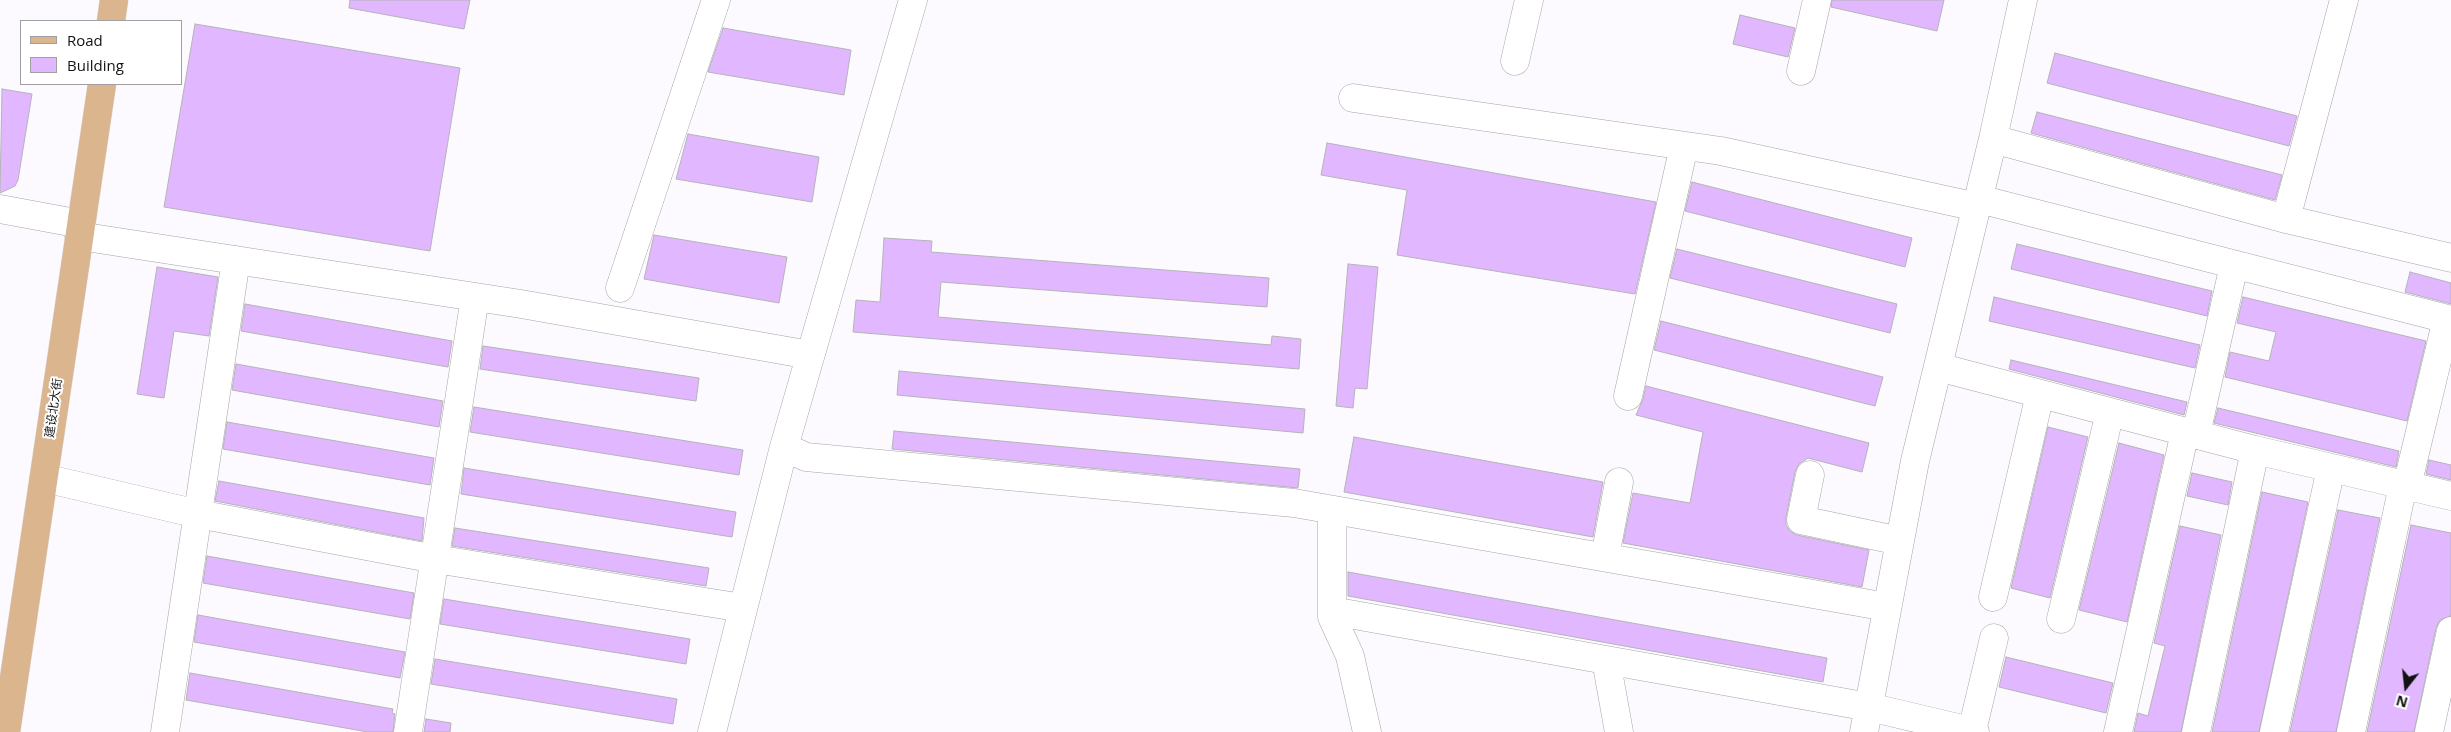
<!DOCTYPE html>
<meta charset="utf-8">
<style>
body{margin:0}
#map{position:relative;width:2451px;height:732px;overflow:hidden;background:#fdfaff;font-family:"Open Sans",sans-serif}
canvas{display:block}
.legend{position:absolute;left:20px;top:20px;width:162px;height:65px;box-sizing:border-box;background:#fff;border:1px solid #a1a1a1;margin:0;padding:6px 9px;list-style:none;font-size:15px;color:#131314}
.legend li{display:flex;align-items:center;gap:10px;height:25px}
.legend b{width:25px;border:1px solid #a1a1a1}
.north{position:absolute;left:2381px;top:662px;width:50px;height:50px;-webkit-text-stroke:4px #fff;paint-order:stroke;rotate:196deg;font-size:14px;font-weight:700;line-height:20px;text-align:center;color:#131314}
.north::after{content:'';display:block;margin:auto;width:18px;height:22px;background:#131314;clip-path:polygon(50% 0,100% 100%,50% 72%,0 100%)}
</style>
<div id="map">
<canvas width="2451" height="732"></canvas>
<ul class="legend">
<li><b style="height:6px;background:#dab58e"></b>Road</li>
<li><b style="height:14px;background:#e1b8ff"></b>Building</li>
</ul>
<div class="north">N</div>
</div>
<script>
const c = document.querySelector('canvas').getContext('2d');
c.lineJoin = 'round';
function fillPath(path, color) { c.fillStyle = color; c.fill(path, 'evenodd'); }
const poly = rows => new Path2D(rows.map(r => 'M' + r).join(''));
function trace(path, color, width, dash) { c.strokeStyle = color; c.lineWidth = width; c.lineCap = dash ? 'butt' : 'round'; c.setLineDash(dash || []); c.stroke(path); }
function label(font, color, halo, rows, align = 'center') {
  c.font = font + ' "Open Sans","Noto Sans SC",sans-serif'; c.lineWidth = 4; c.setLineDash([]); c.textBaseline = 'middle'; c.strokeStyle = halo; c.fillStyle = color; for (const [text, x, y, turn = 0] of rows) {
    c.save(); c.translate(x, y); c.rotate((+turn || 0) * Math.PI / 180); c.textAlign = isNaN(turn) ? turn : align; if (halo) c.strokeText(text, 0, 0); c.fillText(text, 0, 0); c.restore();
  }
}
const building = poly([
 [350,0,470,0,464,29,349,8,350,0],
 [1832,0,1944,0,1937,31,1831,7,1832,0],
 [1740,15,1795,28,1788,57,1733,44,1740,15],
 [195,24,460,68,430,251,164,207,195,24],
 [723,28,851,50,844,95,708,72,723,28],
 [2055,53,2297,116,2289,146,2047,83,2055,53],
 [2,89,32,94,18,180,15,186,0,193,2,89],
 [2037,112,2282,175,2275,200,2031,133,2037,112],
 [688,134,819,157,812,202,676,179,688,134],
 [1327,143,1656,202,1635,294,1397,255,1407,190,1321,175,1327,143],
 [1692,182,1912,238,1905,267,1685,211,1692,182],
 [654,235,787,257,779,303,644,279,654,235],
 [884,238,932,241,931,252,1269,278,1267,307,941,282,938,317,1271,345,1272,336,1301,339,1299,369,853,332,856,300,880,302,884,238],
 [2017,244,2212,291,2207,316,2011,269,2017,244],
 [1677,249,1897,304,1890,333,1670,278,1677,249],
 [1348,264,1378,267,1367,389,1355,388,1353,408,1336,406,1348,264],
 [157,267,218,277,209,336,174,331,164,398,137,394,157,267],
 [2410,272,2451,283,2451,304,2405,292,2410,272],
 [1994,297,2200,345,2195,368,1989,321,1994,297],
 [2243,297,2426,341,2407,421,2225,377,2230,352,2269,361,2276,332,2237,323,2243,297],
 [245,304,452,341,448,367,241,331,245,304],
 [1661,321,1883,377,1875,406,1654,350,1661,321],
 [483,346,699,378,696,401,480,369,483,346],
 [2011,360,2187,402,2184,415,2009,369,2011,360],
 [236,364,443,401,439,427,232,390,236,364],
 [899,371,1305,409,1303,433,897,395,899,371],
 [1646,386,1869,443,1862,472,1808,458,1799,464,1795,472,1786,517,1786,525,1790,531,1797,535,1869,550,1862,587,1623,543,1633,493,1690,503,1703,432,1636,415,1643,399,1646,386],
 [474,407,743,450,739,475,470,432,474,407],
 [2218,408,2399,451,2396,467,2214,423,2218,408],
 [227,422,434,458,430,485,223,449,227,422],
 [2048,427,2088,437,2050,598,2011,588,2048,427],
 [894,431,1300,469,1298,488,892,449,894,431],
 [1354,437,1603,482,1593,537,1344,492,1354,437],
 [2119,443,2164,455,2127,622,2079,610,2119,443],
 [2429,460,2451,465,2451,480,2426,474,2429,460],
 [464,468,736,512,732,537,461,494,464,468],
 [2192,473,2232,482,2228,505,2187,496,2192,473],
 [219,481,424,518,422,541,215,501,219,481],
 [2262,492,2308,502,2259,732,2212,732,2262,492],
 [2338,510,2380,518,2336,732,2290,732,2338,510],
 [2411,525,2451,533,2451,616,2440,620,2436,628,2414,732,2367,732,2411,525],
 [2180,526,2221,535,2181,732,2134,732,2138,713,2148,716,2165,646,2154,643,2180,526],
 [455,528,709,568,706,586,452,546,455,528],
 [207,556,414,593,410,619,203,583,207,556],
 [1348,572,1827,658,1823,682,1348,596,1348,572],
 [444,599,690,639,686,664,440,624,444,599],
 [198,615,405,652,400,678,194,642,198,615],
 [2006,657,2113,683,2106,713,1999,687,2006,657],
 [435,659,677,699,673,724,431,684,435,659],
 [190,673,393,709,392,713,395,714,393,732,368,732,186,700,190,673],
 [426,719,451,723,450,732,424,732,426,719]
]);
const minor = poly([
 [1515,61,1529,0],
 [1801,71,1817,0],
 [1353,98,1721,151,1977,207],
 [1993,139,2286,219,2344,0],
 [1979,199,2451,320],
 [0,209,81,224],
 [2286,219,2451,258],
 [79,236,521,304,810,355],
 [620,288,716,0],
 [1938,367,2255,450,2196,732],
 [1628,396,1684,146],
 [2196,434,2234,265],
 [784,447,806,457,1294,503,1887,607],
 [2255,450,2451,496],
 [1810,475,1801,520,1900,541],
 [44,478,198,514,435,559,743,608],
 [2407,486,2447,319],
 [1332,510,1332,617,1350,656,1367,732],
 [1605,557,1619,482],
 [1993,597,2040,394],
 [1332,611,1869,707,1975,732],
 [2061,619,2110,412],
 [1606,660,1619,732],
 [1972,731,1994,638],
 [165,732,236,260],
 [408,732,475,297],
 [712,732,784,447,913,0],
 [1864,732,1915,461,1993,139,2023,0],
 [2118,732,2185,432],
 [2274,732,2331,468],
 [2351,732,2403,485],
 [2429,732,2451,631]
]);
const major = poly([
 [111,21,114,0],
 [6,732,102,84]
]);
const streetNames = [
 ["建设北大街",54,408,-82]
];
fillPath(building, '#e1b8ff');
trace(building, '#b5b3b7', 1);
trace(minor, '#a6a4a8', 29);
trace(major, '#d9d9d9', 29);
trace(minor, '#fff', 28);
trace(major, '#dab58e', 28);
label('12px', '#131314', '#fff', streetNames);
</script>
